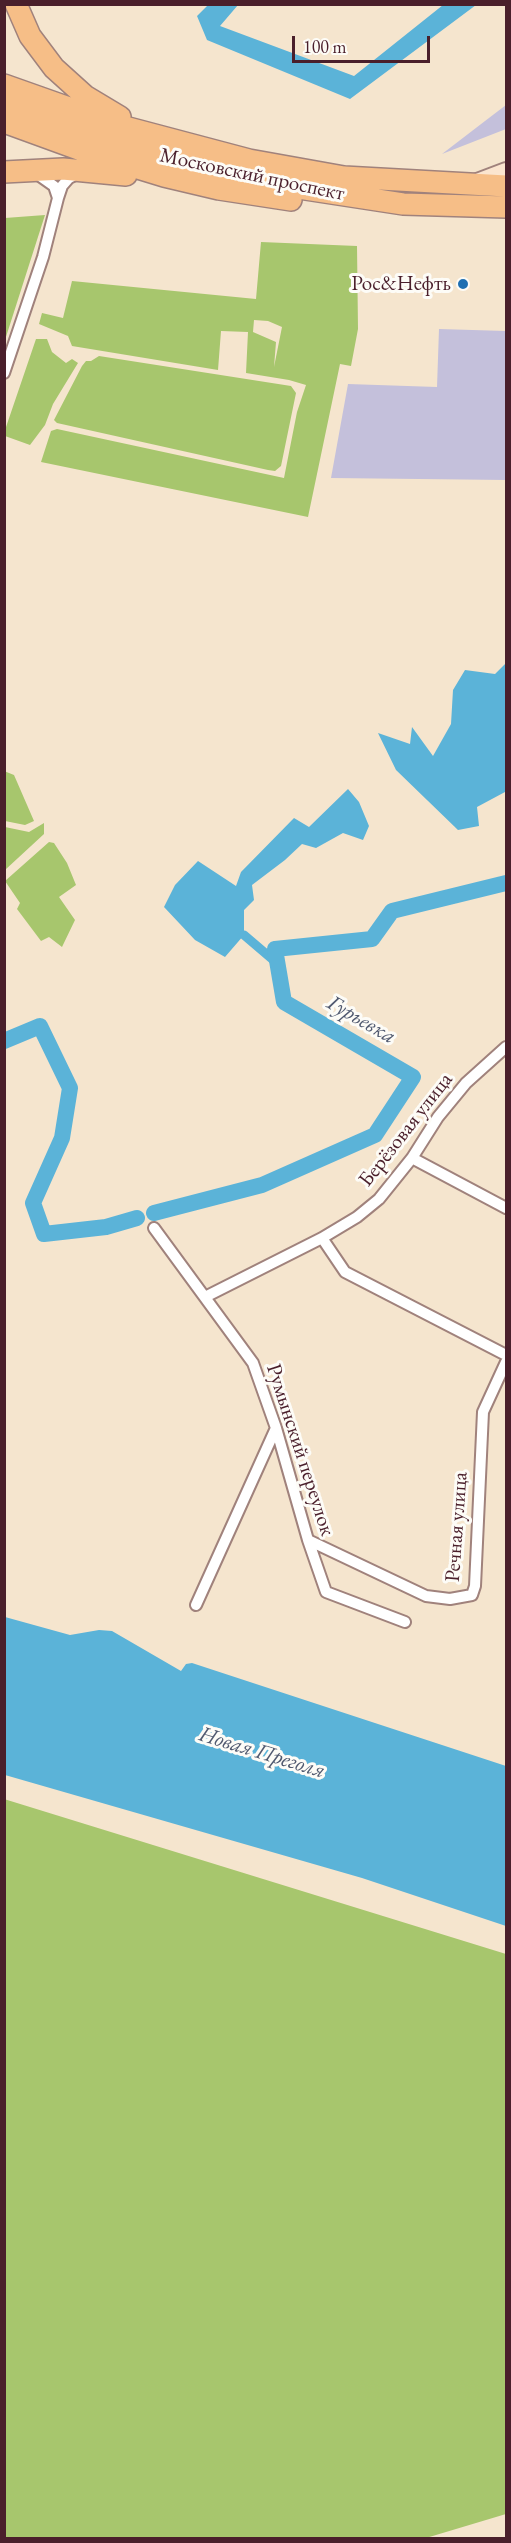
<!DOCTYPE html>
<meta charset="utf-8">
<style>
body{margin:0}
#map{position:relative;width:511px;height:2543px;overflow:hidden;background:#f5e5ce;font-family:"EB Garamond",serif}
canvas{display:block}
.frame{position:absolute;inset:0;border:6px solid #4a1f2b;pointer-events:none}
.scale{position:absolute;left:292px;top:36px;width:138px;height:27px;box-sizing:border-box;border:3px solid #4a1f2b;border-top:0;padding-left:8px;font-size:18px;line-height:21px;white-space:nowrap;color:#4a1f2b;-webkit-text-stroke:4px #fdfcf7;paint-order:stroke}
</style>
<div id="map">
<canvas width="511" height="2543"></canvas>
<div class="frame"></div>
<div class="scale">100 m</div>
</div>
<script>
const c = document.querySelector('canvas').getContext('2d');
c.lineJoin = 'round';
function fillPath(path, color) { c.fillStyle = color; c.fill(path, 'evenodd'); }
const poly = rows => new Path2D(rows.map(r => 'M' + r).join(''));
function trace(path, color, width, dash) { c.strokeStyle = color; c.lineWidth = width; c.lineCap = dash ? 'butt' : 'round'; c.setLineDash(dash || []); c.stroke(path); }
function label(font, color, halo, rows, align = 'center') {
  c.font = font + ' "EB Garamond",serif'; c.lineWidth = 6; c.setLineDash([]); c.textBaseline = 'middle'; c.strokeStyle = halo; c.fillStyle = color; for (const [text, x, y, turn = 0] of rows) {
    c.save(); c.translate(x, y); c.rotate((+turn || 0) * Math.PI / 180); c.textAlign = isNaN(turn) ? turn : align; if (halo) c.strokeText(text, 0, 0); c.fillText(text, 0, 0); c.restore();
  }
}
const industrial = poly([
 [506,105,506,129,442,154,485,121],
 [439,329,506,331,506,480,331,478,348,384,437,387]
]);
const green = poly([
 [45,215,5,340,5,218],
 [261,242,357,246,358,329,351,366,340,364,308,517,41,462,51,431,57,429,284,478,297,412,306,385,289,380,246,373,248,332,221,331,218,370,72,346,68,336,39,324,42,313,63,318,72,281,256,299],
 [254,320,268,321,282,327,274,367,276,342,253,332],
 [36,339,47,339,52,352,66,363,72,359,78,363,53,404,45,425,30,445,5,436,5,430],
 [99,356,291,386,296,393,281,466,275,471,268,470,57,423,54,420,82,366,86,361,91,361],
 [4,771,14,775,34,821,25,825,5,821],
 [44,823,44,834,5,870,5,827,29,832],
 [49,842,54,843,67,863,76,885,59,897,75,920,62,947,49,937,41,941,17,909,20,903,5,881],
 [4,1799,506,1954,506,2514,426,2538,5,2538]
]);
const water = poly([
 [208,5,238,5,220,26,354,76,443,5,476,5,350,99,207,40,197,16],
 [506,663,506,788,505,792,477,807,479,826,458,830,396,770,378,733,410,744,412,727,433,756,451,724,453,690,465,670,495,674],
 [348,789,359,802,369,826,363,840,343,833,316,848,302,844,285,860,252,885,254,900,244,910,244,935,225,957,195,940,164,907,175,885,198,861,236,886,241,872,294,818,309,827],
 [5,1617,70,1635,99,1630,112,1631,181,1671,186,1664,192,1663,506,1766,506,1926,362,1878,5,1775]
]);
const canal = poly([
 [244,935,278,964]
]);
const river = poly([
 [4,1041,40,1026,70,1088,62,1138,33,1203,44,1234,106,1227,137,1218],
 [154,1213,262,1185,375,1135,413,1077,284,1002,275,949,372,939,392,911,506,883]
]);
const street = poly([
 [37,174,54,186,58,198,62,186,69,178,77,174],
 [4,373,43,257,58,198],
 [412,1158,506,1208],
 [154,1228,253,1363,276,1428,308,1540,326,1592,405,1622],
 [322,1238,345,1272,506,1355],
 [205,1297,322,1238,357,1217,379,1199,412,1158,438,1117,466,1083,506,1047],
 [308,1540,426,1596,450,1599,472,1595,475,1586,483,1412,506,1362],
 [196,1605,276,1428]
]);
const secondary = poly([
 [477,182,506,171]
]);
const highway = poly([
 [16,4,30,36,54,68,85,96,120,117],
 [4,85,117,125,249,160,344,177,506,186],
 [4,103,129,148,279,185,403,204,506,207],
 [4,122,92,154,164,176,219,189,291,200],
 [4,172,63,169,126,175]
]);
const markers = [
 [463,284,6,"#1f6fb2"]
];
const streetNames = [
 ["Московский проспект",252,175,12],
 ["Берёзовая улица",406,1130,-52],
 ["Румынский переулок",300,1450,72],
 ["Речная улица",457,1527,-86]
];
const poiNames = [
 ["Рос&Нефть",451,284]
];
const waterNames = [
 ["Гурьевка",361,1020,30],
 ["Новая Преголя",262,1753,17]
];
fillPath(industrial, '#c4c0db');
fillPath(green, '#a7c66d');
fillPath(water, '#5bb3d8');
trace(canal, '#5bb3d8', 9);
trace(river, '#5bb3d8', 16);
trace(street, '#a0827c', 14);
trace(secondary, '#a0827c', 20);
trace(highway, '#a0827c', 24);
trace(street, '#fff', 10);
trace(secondary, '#fbe5cf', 16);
trace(highway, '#f6be87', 21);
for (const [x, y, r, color] of markers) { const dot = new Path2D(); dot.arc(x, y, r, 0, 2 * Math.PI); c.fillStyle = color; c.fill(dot); trace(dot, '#fdfcf7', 2); }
label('21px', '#4a1f2b', '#fdfcf7', streetNames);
label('21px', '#4a1f2b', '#fdfcf7', poiNames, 'right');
label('italic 22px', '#515a70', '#fdfcf7', waterNames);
</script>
